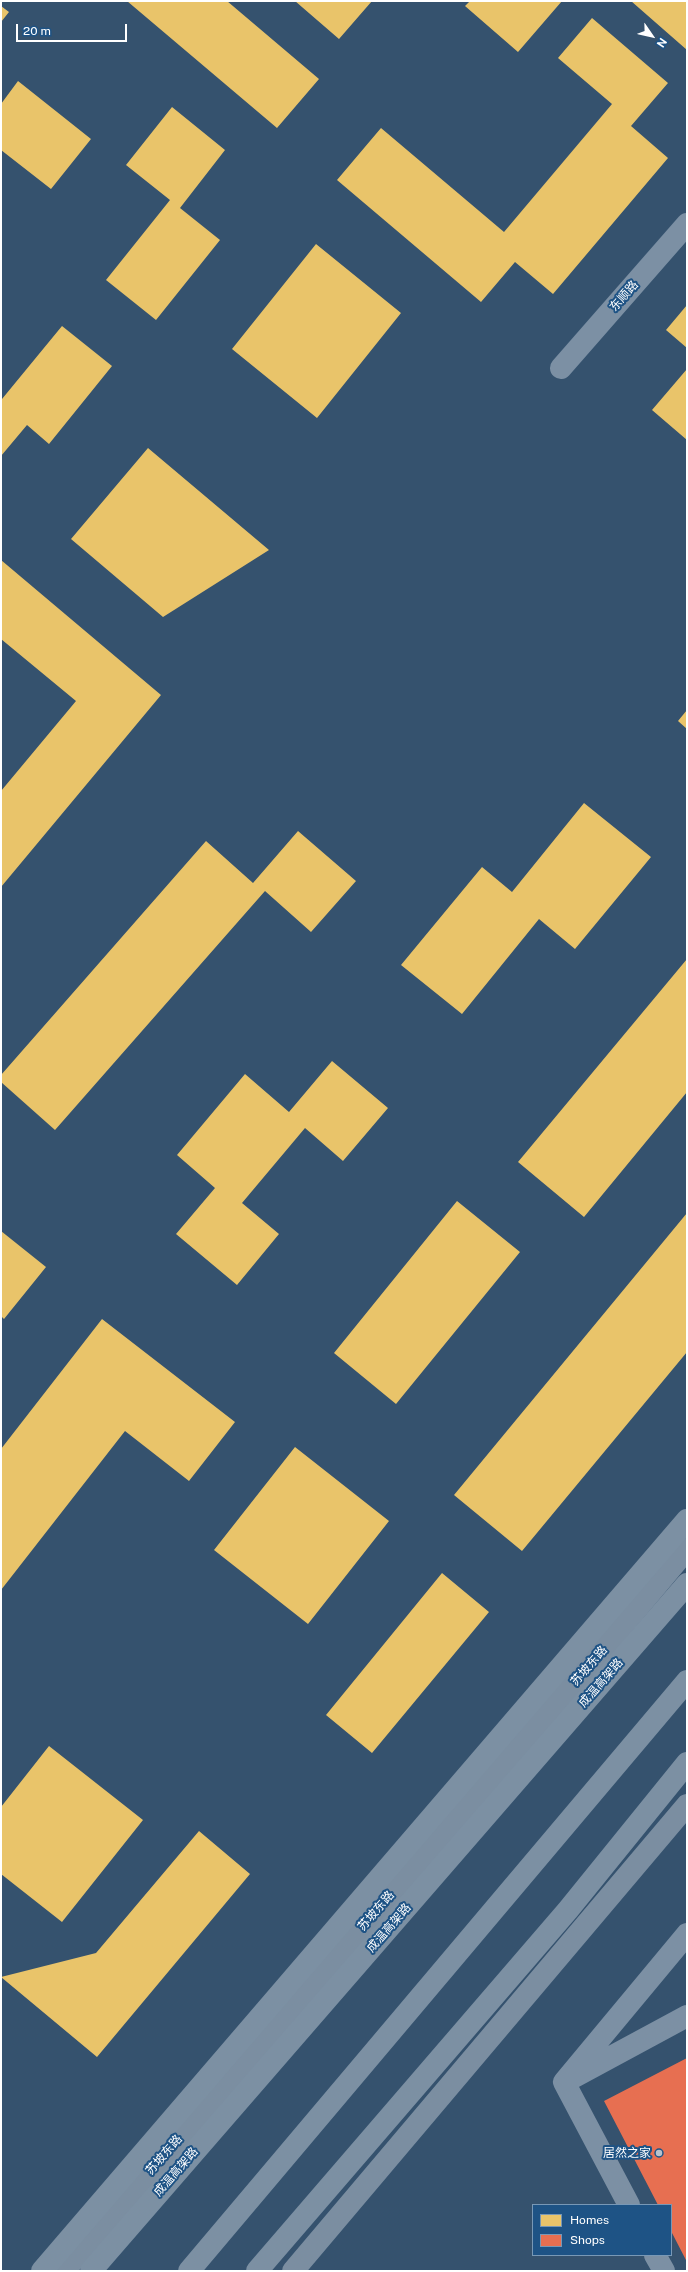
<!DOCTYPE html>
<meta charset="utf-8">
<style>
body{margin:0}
#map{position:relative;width:688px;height:2272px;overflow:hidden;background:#35526e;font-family:"Public Sans",sans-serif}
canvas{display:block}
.frame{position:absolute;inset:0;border:2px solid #fff;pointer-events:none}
.legend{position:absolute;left:532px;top:2204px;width:140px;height:52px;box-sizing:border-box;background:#1e5385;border:1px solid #7898b6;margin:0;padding:5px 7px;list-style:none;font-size:12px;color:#fff}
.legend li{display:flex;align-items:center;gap:8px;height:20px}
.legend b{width:20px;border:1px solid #7898b6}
.north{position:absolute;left:632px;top:16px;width:40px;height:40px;-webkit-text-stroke:3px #1e5385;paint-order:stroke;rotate:124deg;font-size:11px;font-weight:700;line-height:16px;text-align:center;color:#fff}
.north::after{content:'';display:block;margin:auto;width:14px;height:18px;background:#fff;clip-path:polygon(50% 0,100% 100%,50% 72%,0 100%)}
.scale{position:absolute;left:16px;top:24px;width:111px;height:18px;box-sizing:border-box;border:2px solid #fff;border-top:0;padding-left:5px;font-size:12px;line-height:14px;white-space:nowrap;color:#fff;-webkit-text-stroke:3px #1e5385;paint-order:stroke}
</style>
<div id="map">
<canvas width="688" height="2272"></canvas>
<div class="frame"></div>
<ul class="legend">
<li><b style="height:11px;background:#e9c46a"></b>Homes</li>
<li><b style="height:11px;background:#e76f51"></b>Shops</li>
</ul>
<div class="north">N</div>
<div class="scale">20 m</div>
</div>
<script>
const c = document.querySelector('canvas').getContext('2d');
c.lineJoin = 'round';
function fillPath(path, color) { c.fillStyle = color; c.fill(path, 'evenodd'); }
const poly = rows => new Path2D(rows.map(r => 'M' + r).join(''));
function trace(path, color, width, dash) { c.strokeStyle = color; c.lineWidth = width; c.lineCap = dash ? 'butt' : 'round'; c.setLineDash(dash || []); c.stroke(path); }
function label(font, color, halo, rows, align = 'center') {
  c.font = font + ' "Public Sans","Noto Sans SC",sans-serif'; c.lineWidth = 4; c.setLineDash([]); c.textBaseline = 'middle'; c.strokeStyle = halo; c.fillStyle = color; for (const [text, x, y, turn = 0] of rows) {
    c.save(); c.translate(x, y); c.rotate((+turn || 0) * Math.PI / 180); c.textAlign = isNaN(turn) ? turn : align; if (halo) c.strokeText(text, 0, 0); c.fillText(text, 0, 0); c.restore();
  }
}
const homes = poly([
 [127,1,227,1,319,79,277,128],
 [295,1,372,1,339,39],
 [470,1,562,1,518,52,465,6],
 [631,1,687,1,687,50],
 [1,6,9,12,1,22],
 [592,18,668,83,631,126,668,158,553,294,515,262,481,302,337,180,381,128,504,232,612,104,558,58],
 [18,81,91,139,51,189,1,150,1,104],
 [172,107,225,150,180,208,220,240,156,320,106,280,170,200,126,165],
 [316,244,401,313,317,418,232,349],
 [687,305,687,348,666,330],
 [62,326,112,366,49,444,27,425,1,456,1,398,2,399],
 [687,369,687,440,652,410],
 [148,448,269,550,163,617,71,539],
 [1,560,161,695,1,887,1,791,76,701,1,639],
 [687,710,687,729,678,721],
 [584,803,651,857,575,949,539,919,462,1014,401,965,482,867,512,892],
 [298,831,356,881,311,932,265,891,55,1130,1,1082,1,1075,206,841,253,883],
 [687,959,687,1092,584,1217,518,1162],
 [332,1061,388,1108,343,1161,305,1128,242,1203,279,1234,237,1285,176,1234,215,1188,177,1155,245,1074,289,1112],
 [457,1201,520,1252,396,1404,334,1353],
 [687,1213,687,1352,522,1551,454,1495],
 [1,1231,46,1267,4,1319,1,1316],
 [102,1319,235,1422,189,1481,125,1431,1,1590,1,1449],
 [295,1447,389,1521,308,1624,214,1550],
 [442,1573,489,1612,372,1753,326,1715],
 [49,1746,143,1820,62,1922,1,1874,1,1807],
 [199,1831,250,1874,97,2057,1,1977,96,1953]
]);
const shops = poly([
 [687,2058,687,2262,671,2231,671,2205,658,2205,604,2101]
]);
const lane = poly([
 [574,2077,687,2016],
 [629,2205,564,2082,687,1934],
 [655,2255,664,2271]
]);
const street = poly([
 [561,368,687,224]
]);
const primary = poly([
 [64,2271,594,1660,687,1549],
 [293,2271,687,1805]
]);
const highway = poly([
 [42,2271,687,1520],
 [91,2271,687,1584],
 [189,2271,687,1681],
 [257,2271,568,1910,687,1763]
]);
const markers = [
 [659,2153,4,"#b8c2cc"]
];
const streetNames = [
 ["东顺路",624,296,-49],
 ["苏坡东路",589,1666,-49],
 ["成温高架路",601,1683,-49],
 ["苏坡东路",376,1911,-49],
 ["成温高架路",389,1928,-49],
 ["苏坡东路",164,2155,-49],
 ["成温高架路",176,2172,-49]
];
const poiNames = [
 ["居然之家",651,2153]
];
fillPath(homes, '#e9c46a');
fillPath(shops, '#e76f51');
trace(lane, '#7c90a4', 22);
trace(street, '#7c90a4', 22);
trace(primary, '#7b8ea1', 22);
trace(highway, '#7c90a3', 22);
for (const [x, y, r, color] of markers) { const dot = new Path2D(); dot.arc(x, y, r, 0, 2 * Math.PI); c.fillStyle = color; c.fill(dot); trace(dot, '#1e5385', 1.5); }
label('12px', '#fff', '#1e5385', streetNames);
label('12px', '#fff', '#1e5385', poiNames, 'right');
</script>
